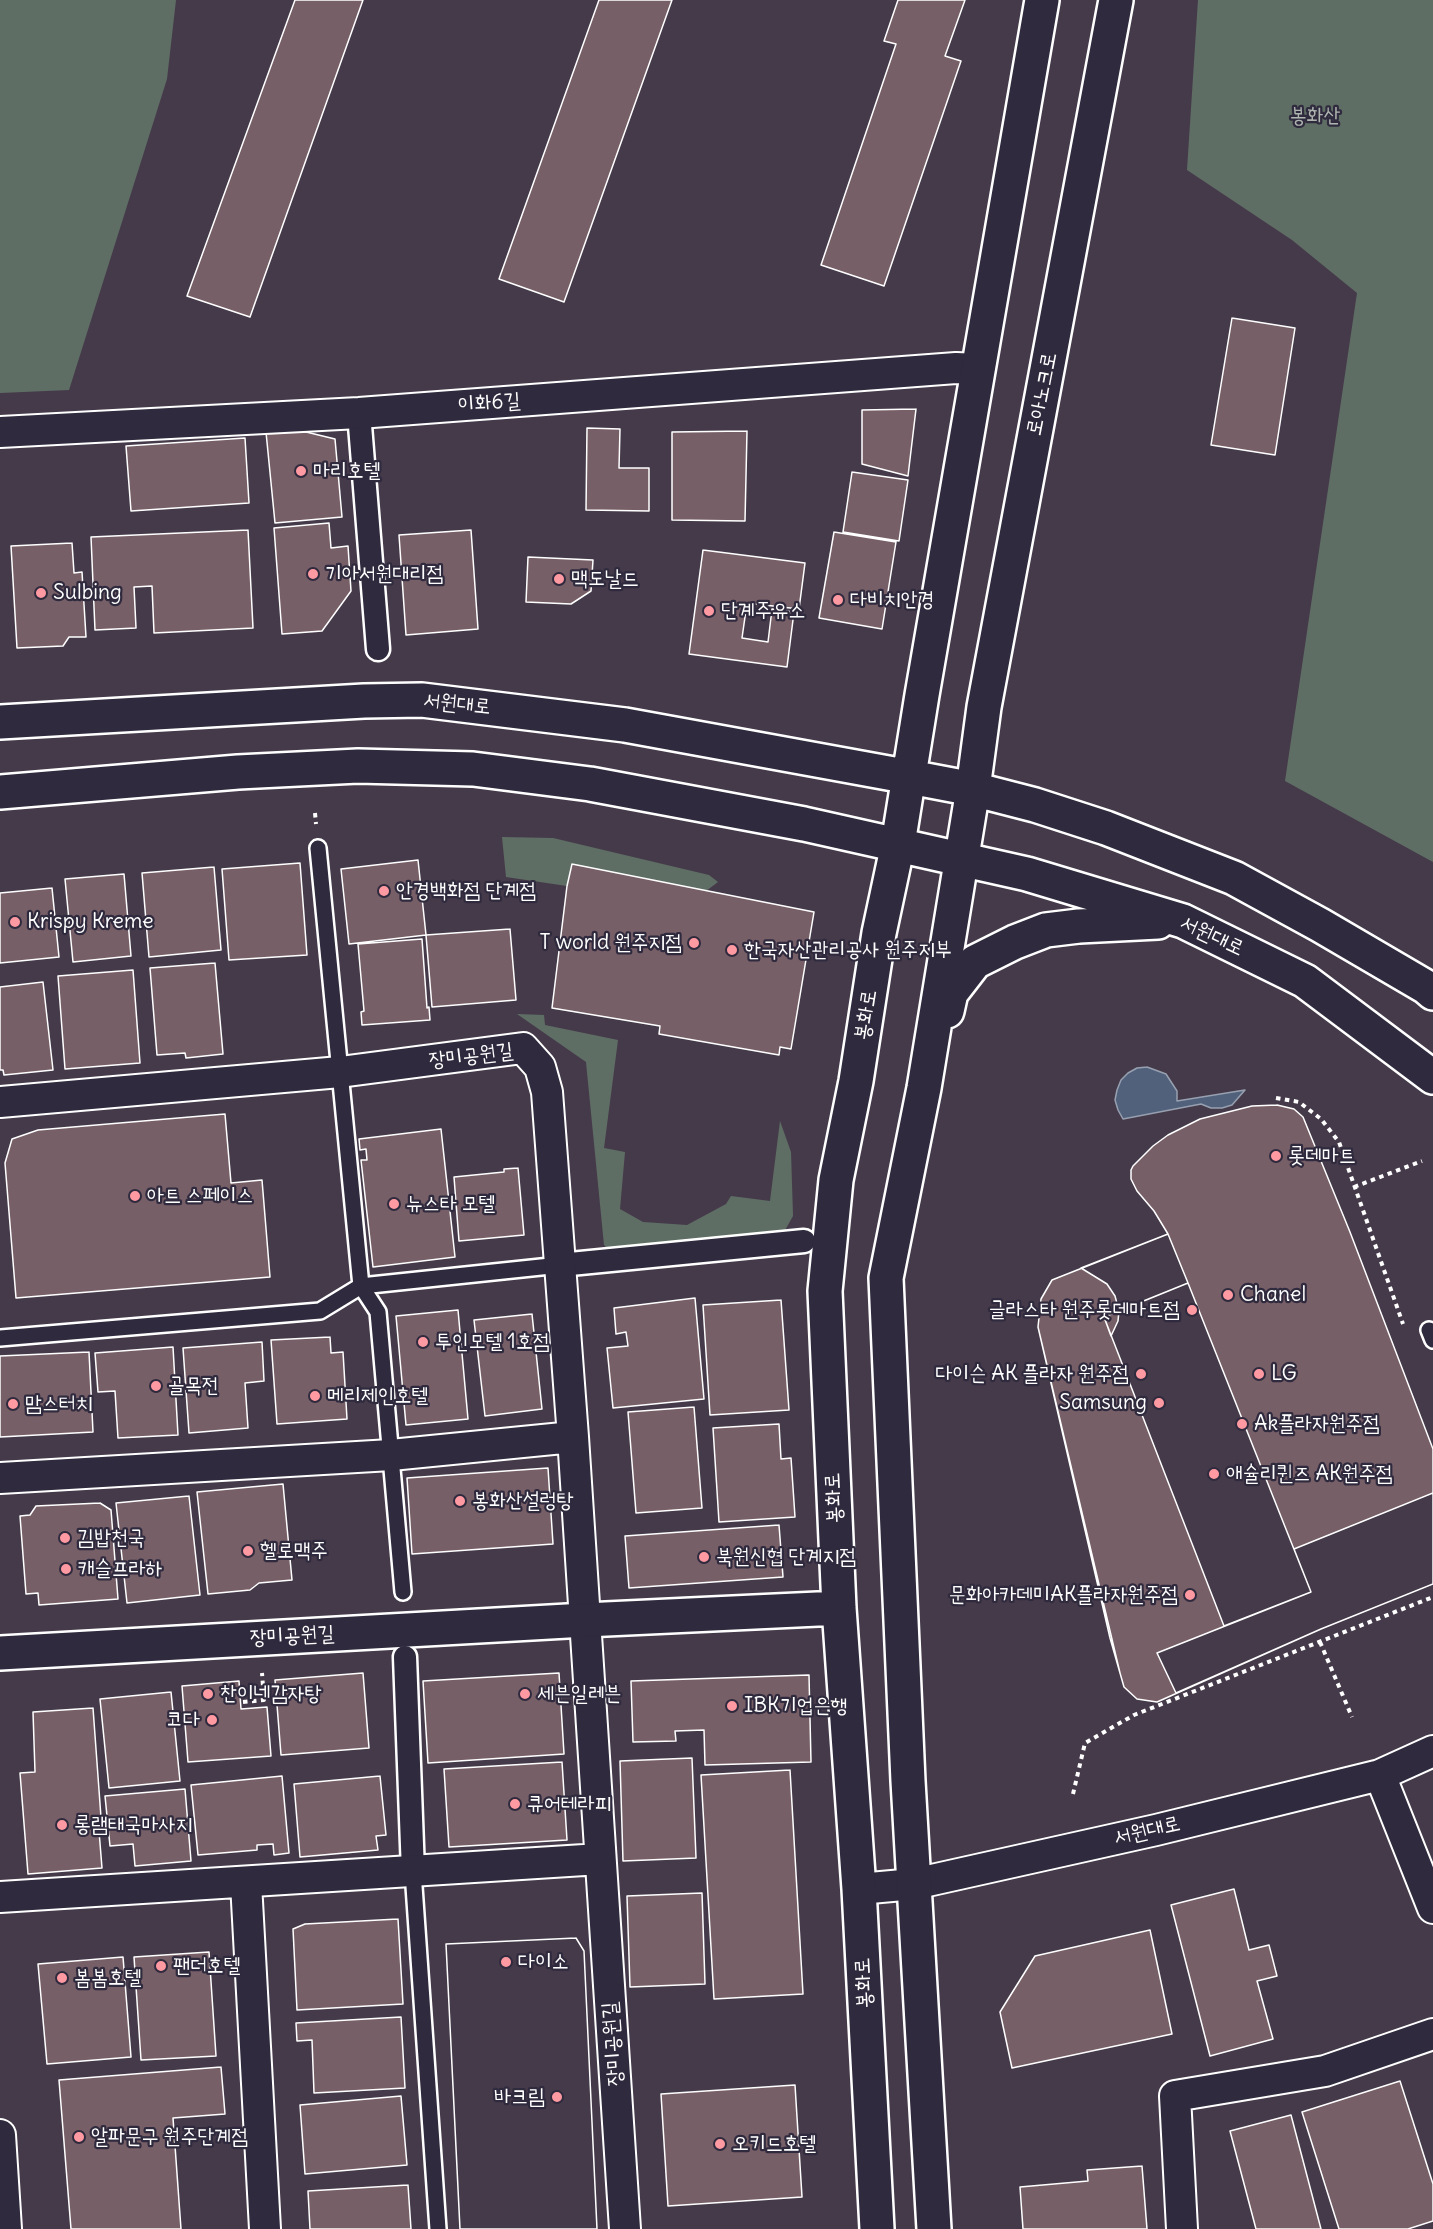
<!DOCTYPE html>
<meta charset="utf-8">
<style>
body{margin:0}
canvas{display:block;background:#453a4a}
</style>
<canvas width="1433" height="2229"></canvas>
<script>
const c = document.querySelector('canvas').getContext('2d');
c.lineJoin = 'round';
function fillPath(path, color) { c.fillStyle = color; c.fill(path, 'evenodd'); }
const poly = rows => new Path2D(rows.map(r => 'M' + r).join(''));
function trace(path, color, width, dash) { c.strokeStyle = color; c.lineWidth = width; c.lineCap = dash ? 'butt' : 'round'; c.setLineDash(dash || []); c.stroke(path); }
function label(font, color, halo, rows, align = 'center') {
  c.font = font + ' Delius,"Poor Story",sans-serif'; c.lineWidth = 4.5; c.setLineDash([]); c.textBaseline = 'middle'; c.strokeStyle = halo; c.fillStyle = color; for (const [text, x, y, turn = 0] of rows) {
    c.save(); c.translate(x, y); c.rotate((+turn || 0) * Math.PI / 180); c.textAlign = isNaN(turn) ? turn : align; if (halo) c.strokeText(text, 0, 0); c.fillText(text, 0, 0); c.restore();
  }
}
const green = poly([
 [0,0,176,0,167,79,69,390,0,393],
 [1198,0,1433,0,1433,862,1285,781,1357,293,1292,240,1187,170],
 [502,837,553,838,709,875,718,882,706,891,567,886,506,877],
 [517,1014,544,1015,545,1025,618,1040,604,1148,625,1152,620,1209,643,1222,687,1225,726,1204,731,1196,770,1201,780,1121,791,1152,793,1216,784,1232,609,1250,604,1245,586,1062]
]);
const water = poly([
 [1147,1067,1166,1074,1177,1091,1177,1101,1245,1090,1232,1105,1222,1108,1211,1108,1201,1104,1123,1119,1118,1110,1115,1100,1117,1090,1121,1080,1128,1073,1137,1068,1147,1067]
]);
const building = poly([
 [295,0,363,0,250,317,187,296,295,0],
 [599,0,672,0,564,302,499,279,599,0],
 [898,0,965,0,945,56,961,61,884,286,821,265,896,44,884,41,898,0],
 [1232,318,1295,328,1275,455,1211,445,1232,318],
 [916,409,908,476,862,464,862,410,916,409],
 [265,422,335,439,342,517,275,523,265,422],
 [587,428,620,429,619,468,649,468,649,511,586,510,587,428],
 [747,431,745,521,672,520,672,432,747,431],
 [245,438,249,503,131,511,126,446,245,438],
 [852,472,908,480,899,541,843,532,852,472],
 [329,523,331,548,348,546,351,591,322,631,282,634,274,528,329,523],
 [248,530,253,628,154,633,152,586,134,587,136,628,95,630,91,537,248,530],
 [471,530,478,629,406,635,399,535,471,530],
 [834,532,896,542,882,629,819,618,834,532],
 [72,543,74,573,82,572,86,637,69,637,63,646,17,648,11,546,72,543],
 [703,550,805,563,799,609,747,603,742,638,768,642,772,609,794,612,787,667,689,654,703,550],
 [528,557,593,560,591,591,571,604,526,602,528,557],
 [418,860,426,935,349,944,341,869,418,860],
 [300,863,307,955,229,960,222,869,300,863],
 [572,864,814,912,791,1049,780,1047,779,1055,659,1034,660,1026,552,1008,567,886,572,864],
 [214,867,221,950,149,957,142,873,214,867],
 [124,874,131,956,73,962,65,879,124,874],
 [52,888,59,957,0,963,0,893,52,888],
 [510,929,516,1000,432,1007,426,935,510,929],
 [422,939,427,1008,429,1007,430,1020,362,1025,361,1012,364,1011,358,944,422,939],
 [215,963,223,1054,186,1058,185,1053,157,1055,150,968,215,963],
 [133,970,140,1063,65,1069,58,976,133,970],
 [43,982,53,1070,4,1075,3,1070,0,1070,0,987,43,982],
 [1277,1105,1294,1109,1303,1117,1350,1232,1433,1449,1433,1584,1321,1629,1157,1702,1137,1699,1124,1687,1110,1638,1038,1327,1041,1299,1052,1280,1168,1234,1154,1211,1137,1191,1131,1179,1131,1170,1133,1166,1153,1146,1168,1135,1200,1119,1252,1106,1277,1105],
 [225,1114,231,1183,262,1180,270,1277,16,1298,5,1163,12,1139,38,1130,225,1114],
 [441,1129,455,1257,373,1267,361,1160,367,1160,366,1149,360,1150,359,1139,441,1129],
 [518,1168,524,1235,459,1241,454,1177,504,1172,504,1169,518,1168],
 [1168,1234,1188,1283,1119,1311,1115,1296,1107,1284,1081,1268,1168,1234],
 [1188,1283,1311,1592,1224,1626,1104,1317,1188,1283],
 [695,1298,704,1399,613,1408,607,1348,628,1346,626,1332,616,1334,614,1308,695,1298],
 [781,1300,789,1410,710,1415,703,1305,781,1300],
 [458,1310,468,1419,406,1425,396,1316,458,1310],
 [1119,1311,1118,1321,1111,1336,1104,1317,1119,1311],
 [532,1314,542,1409,485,1416,474,1320,532,1314],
 [1038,1327,1120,1673,1110,1638,1038,1327],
 [330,1337,331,1353,343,1352,347,1419,277,1424,271,1340,330,1337],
 [262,1342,264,1381,245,1383,248,1428,189,1433,183,1348,262,1342],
 [173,1347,178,1435,118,1438,115,1391,98,1392,95,1353,173,1347],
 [89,1352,93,1432,0,1437,0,1356,89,1352],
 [694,1407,702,1508,636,1513,628,1412,694,1407],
 [779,1424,781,1459,791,1458,795,1517,719,1522,713,1428,779,1424],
 [548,1468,553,1544,412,1554,407,1478,548,1468],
 [283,1484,292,1580,259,1583,250,1590,208,1594,197,1492,283,1484],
 [1433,1493,1433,1584,1321,1629,1176,1693,1157,1653,1311,1592,1294,1549,1433,1493],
 [189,1496,200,1595,127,1603,116,1503,189,1496],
 [100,1503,111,1510,118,1599,39,1605,38,1593,26,1594,20,1516,30,1515,36,1506,100,1503],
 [779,1525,783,1577,629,1588,625,1536,779,1525],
 [363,1673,369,1748,281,1755,275,1680,363,1673],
 [559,1673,564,1754,428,1763,423,1681,559,1673],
 [809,1675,811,1762,705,1765,704,1730,675,1731,676,1741,633,1742,631,1681,809,1675],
 [239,1681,241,1709,267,1707,271,1756,188,1762,182,1686,239,1681],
 [171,1692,180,1781,109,1788,100,1699,171,1692],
 [93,1708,102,1831,99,1831,102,1868,28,1874,20,1773,35,1772,33,1712,93,1708],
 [692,1758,696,1858,623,1861,620,1761,692,1758],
 [562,1762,567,1840,449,1847,444,1769,562,1762],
 [790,1770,803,1994,714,1999,701,1775,790,1770],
 [282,1776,289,1853,274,1855,273,1844,257,1845,257,1850,198,1855,191,1785,282,1776],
 [380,1776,386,1835,376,1836,378,1850,300,1857,294,1784,380,1776],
 [185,1789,191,1861,135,1866,133,1844,110,1846,105,1796,185,1789],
 [1234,1889,1249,1950,1269,1945,1277,1976,1257,1981,1273,2039,1210,2056,1171,1905,1234,1889],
 [702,1893,705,1984,630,1987,627,1896,702,1893],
 [398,1919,403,2004,297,2010,293,1929,305,1924,398,1919],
 [1150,1930,1172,2034,1012,2068,1000,2012,1035,1956,1150,1930],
 [576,1938,584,1951,597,2229,460,2229,446,1944,576,1938],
 [576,1938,584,1951,597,2229,460,2229,446,1944,576,1938],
 [209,1952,216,2056,141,2060,134,1957,209,1952],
 [123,1957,131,2057,47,2064,38,1964,123,1957],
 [401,2017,405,2088,314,2093,312,2040,297,2041,296,2023,401,2017],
 [221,2067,225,2114,173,2118,181,2229,71,2229,59,2080,221,2067],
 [1400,2081,1433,2184,1433,2221,1408,2229,1339,2229,1302,2112,1400,2081],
 [795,2085,802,2197,668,2206,661,2094,795,2085],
 [401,2096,407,2165,305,2174,300,2105,401,2096],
 [1291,2115,1321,2229,1256,2229,1230,2131,1291,2115],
 [1142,2166,1147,2229,1023,2229,1020,2187,1088,2181,1087,2170,1142,2166],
 [408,2185,411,2229,310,2229,308,2191,408,2185]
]);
const path = poly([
 [315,813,316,824],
 [1276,1098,1299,1102,1321,1119,1339,1142,1403,1324],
 [1354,1187,1422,1161],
 [1320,1642,1352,1717],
 [243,1702,264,1700,262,1673],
 [1073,1794,1085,1743,1134,1715,1433,1597]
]);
const service = poly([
 [318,848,361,1286,378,1312,403,1592],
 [1429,1330,1433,1340],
 [0,1338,320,1311,361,1286,560,1265],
 [413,1872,438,2229]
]);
const pedestrian = poly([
 [359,413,378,649],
 [560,1265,804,1241],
 [405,1657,413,1872]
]);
const minor = poly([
 [0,432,359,413,956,368,978,369],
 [0,1102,340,1072,523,1048,540,1067,547,1092,573,1437,625,2229],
 [0,1478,391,1455,573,1437],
 [1380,1775,1433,1908],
 [246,1883,265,2229],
 [859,1889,914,1884,1156,1830,1380,1775,1433,1751],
 [0,1897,600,1859],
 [0,2135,6,2229],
 [1182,2229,1175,2096,1325,2071,1433,2034]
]);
const tertiary = poly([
 [0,722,364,701,422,700,625,725,910,777,973,789,1035,805,1106,828,1234,878,1320,925,1426,987,1433,993],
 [0,792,238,772,358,766,473,769,590,784,804,824,1027,874,1183,921,1305,981,1433,1077],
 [947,1011,951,993,975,962,1015,942,1046,930,1079,926,1158,922],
 [0,1653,585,1620,839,1608],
 [877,2229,859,1889,839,1608,825,1291,836,1180,856,1081,879,933,898,844,922,695,1042,0],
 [934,2229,908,1781,886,1278,924,1088,973,789,984,707,1116,0]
]);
const markers = [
 [301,471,6,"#ff9aa2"],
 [313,574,6,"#ff9aa2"],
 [559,579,6,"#ff9aa2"],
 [41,593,6,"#ff9aa2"],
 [838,600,6,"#ff9aa2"],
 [709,611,6,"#ff9aa2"],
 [384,891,6,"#ff9aa2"],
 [15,922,6,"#ff9aa2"],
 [694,943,6,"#ff9aa2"],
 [732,950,6,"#ff9aa2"],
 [1276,1156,6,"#ff9aa2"],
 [135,1196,6,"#ff9aa2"],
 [394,1204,6,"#ff9aa2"],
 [1228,1295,6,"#ff9aa2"],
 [1192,1310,6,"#ff9aa2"],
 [423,1342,6,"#ff9aa2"],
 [1141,1374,6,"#ff9aa2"],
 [1259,1374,6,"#ff9aa2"],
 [156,1386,6,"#ff9aa2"],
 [315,1396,6,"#ff9aa2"],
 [1159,1403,6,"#ff9aa2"],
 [13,1404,6,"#ff9aa2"],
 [1242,1424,6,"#ff9aa2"],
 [1214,1474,6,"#ff9aa2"],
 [460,1501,6,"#ff9aa2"],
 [65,1538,6,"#ff9aa2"],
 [248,1551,6,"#ff9aa2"],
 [704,1557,6,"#ff9aa2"],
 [66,1569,6,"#ff9aa2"],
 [1190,1595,6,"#ff9aa2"],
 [208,1694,6,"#ff9aa2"],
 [525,1694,6,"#ff9aa2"],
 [732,1706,6,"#ff9aa2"],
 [212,1720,6,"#ff9aa2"],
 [515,1804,6,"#ff9aa2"],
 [62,1825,6,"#ff9aa2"],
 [506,1962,6,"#ff9aa2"],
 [161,1966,6,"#ff9aa2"],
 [62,1978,6,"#ff9aa2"],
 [557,2097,6,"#ff9aa2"],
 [79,2137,6,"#ff9aa2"],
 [720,2144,6,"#ff9aa2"]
];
const parkNames = [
 ["봉화산",1315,116]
];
const streetNames = [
 ["로아노크로",1042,394,-79],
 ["이화6길",489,403,-4],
 ["서원대로",457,704,6],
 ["서원대로",1212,936,25],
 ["봉화로",866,1015,-81],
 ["장미공원길",471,1056,-7],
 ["봉화로",834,1498,-93],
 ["장미공원길",292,1636,-3],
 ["서원대로",1147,1831,-13],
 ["봉화로",864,1983,-93],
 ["장미공원길",613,2044,-94]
];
const poiNames = [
 ["마리호텔",313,471],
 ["기아서원대리점",325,574],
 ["맥도날드",571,579],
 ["Sulbing",53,593],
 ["다비치안경",850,600],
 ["단계주유소",721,611],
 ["안경백화점 단계점",396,891],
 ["Krispy Kreme",27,922],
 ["T world 원주지점",682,943,"right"],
 ["한국자산관리공사 원주지부",744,950],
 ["롯데마트",1288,1156],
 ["아트 스페이스",147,1196],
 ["뉴스타 모텔",406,1204],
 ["Chanel",1240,1295],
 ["글라스타 원주롯데마트점",1180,1310,"right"],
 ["투인모텔 1호점",435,1342],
 ["다이슨 AK 플라자 원주점",1129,1374,"right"],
 ["LG",1271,1374],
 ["골목전",168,1386],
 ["메리제인호텔",327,1396],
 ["Samsung",1147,1403,"right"],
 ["맘스터치",25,1404],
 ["Ak플라자원주점",1254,1424],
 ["애슐리퀸즈 AK원주점",1226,1474],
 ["봉화산설렁탕",472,1501],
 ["김밥천국",77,1538],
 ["헬로맥주",260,1551],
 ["북원신협 단계지점",716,1557],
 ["캐슬프라하",78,1569],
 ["문화아카데미AK플라자원주점",1178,1595,"right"],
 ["찬이네감자탕",220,1694],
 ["세븐일레븐",537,1694],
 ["IBK기업은행",744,1706],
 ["코다",200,1720,"right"],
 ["큐어테라피",527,1804],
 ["롱램태국마사지",74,1825],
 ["다이소",518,1962],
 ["팬더호텔",173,1966],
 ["봄봄호텔",74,1978],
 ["바크림",545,2097,"right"],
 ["알파문구 원주단계점",91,2137],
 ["오키드호텔",732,2144]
];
fillPath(green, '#5f6e64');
fillPath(water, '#51617b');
trace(water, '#97a0b0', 1.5);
fillPath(building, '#775f68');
trace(building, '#fff', 1.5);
trace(service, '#fff', 20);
trace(pedestrian, '#fff', 27);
trace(minor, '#fff', 34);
trace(tertiary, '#fff', 38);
trace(path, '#fff', 4, [4.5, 4.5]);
trace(service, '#2f2a3d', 15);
trace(pedestrian, '#2f2a3d', 22);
trace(minor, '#2f2a3d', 30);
trace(tertiary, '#2f2a3d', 33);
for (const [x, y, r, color] of markers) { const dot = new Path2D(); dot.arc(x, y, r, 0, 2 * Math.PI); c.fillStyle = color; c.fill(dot); trace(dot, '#2f2a3d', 2); }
label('21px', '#afb6b2', '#2f2a3d', parkNames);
label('21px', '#fff', '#2f2a3d', streetNames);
label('21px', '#fff', '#2f2a3d', poiNames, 'left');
</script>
